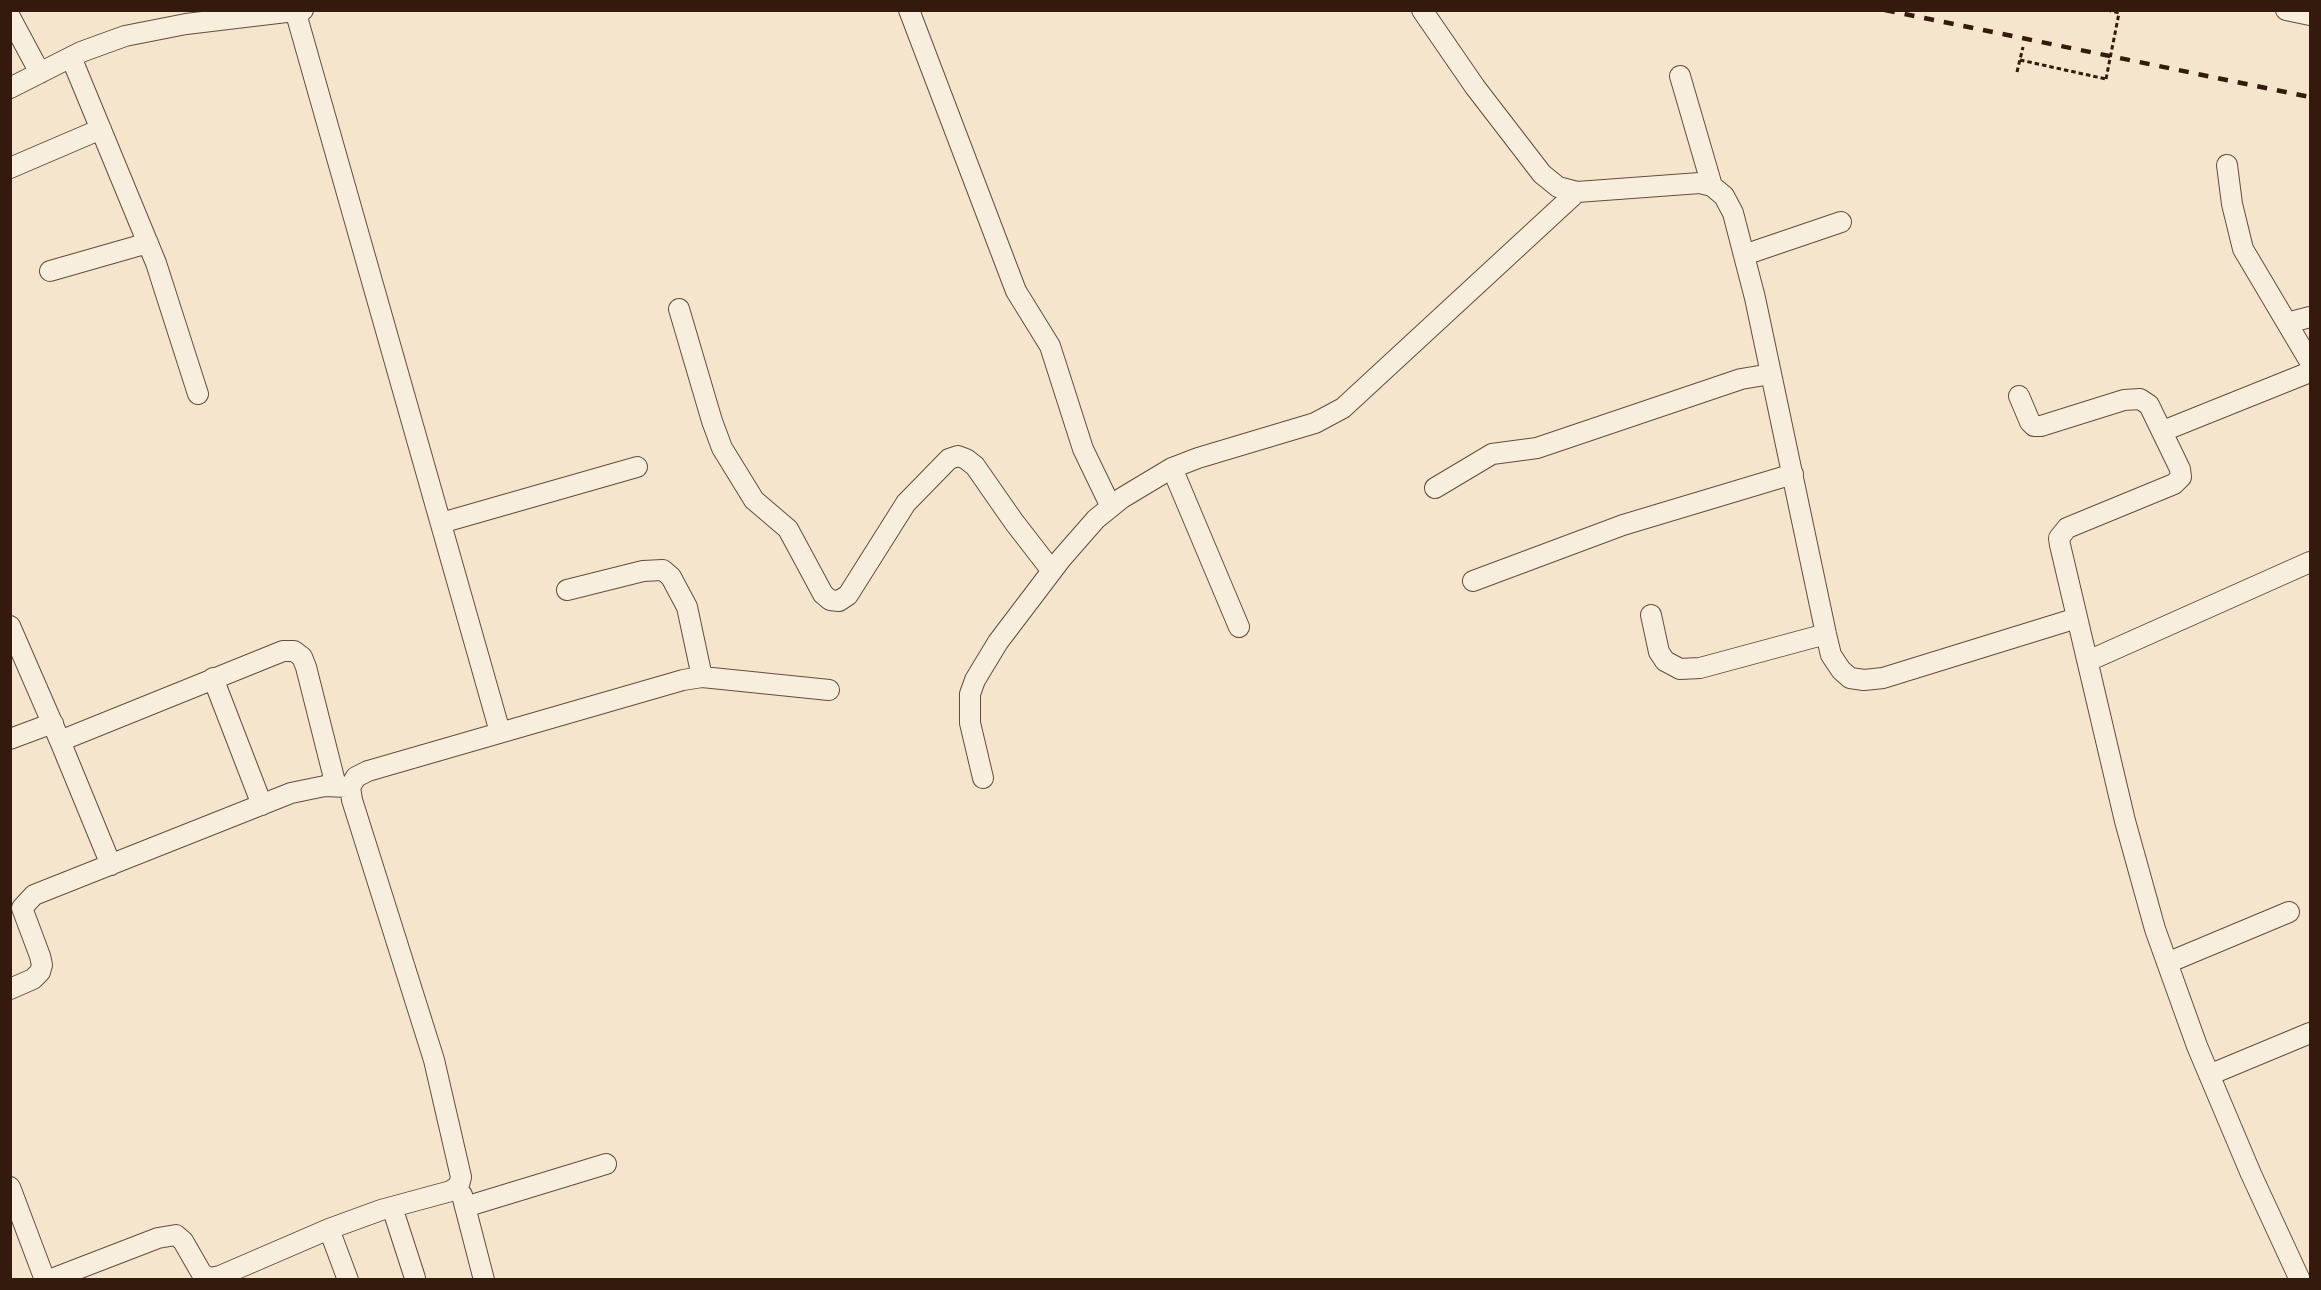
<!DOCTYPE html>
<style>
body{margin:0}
#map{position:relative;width:2321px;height:1290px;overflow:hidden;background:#f5e5cc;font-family:"IM FELL English",serif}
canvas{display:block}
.frame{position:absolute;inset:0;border:12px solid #341a0d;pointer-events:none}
</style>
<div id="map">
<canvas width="2321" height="1290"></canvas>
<div class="frame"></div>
</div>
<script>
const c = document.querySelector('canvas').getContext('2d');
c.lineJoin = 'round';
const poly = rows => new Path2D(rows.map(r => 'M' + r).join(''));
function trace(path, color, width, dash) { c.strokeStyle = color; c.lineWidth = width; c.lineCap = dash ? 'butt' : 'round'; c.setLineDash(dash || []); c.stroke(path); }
const path = poly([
 [2107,10,2119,13],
 [2020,60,2106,79],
 [2017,72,2023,47]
]);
const street = poly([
 [295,10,500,732],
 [909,10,1016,291,1050,346,1083,449,1111,507],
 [1422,10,1475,87,1542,174,1558,187,1577,192,1700,183,1712,186,1724,196,1733,213,1755,298,1826,634,1831,655,1841,670,1850,678,1864,680,1883,678,2077,618],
 [2286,10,2310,15],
 [10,17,40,73],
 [71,57,156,263,198,394],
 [1680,76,1712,186],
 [10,88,81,52,125,36,186,24,303,10],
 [2227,165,2232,204,2243,249,2310,362],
 [10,168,101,129],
 [1744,255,1841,222],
 [50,271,148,243],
 [679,309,712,421,722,448,754,500,788,529,823,594,830,600,839,601,848,595,906,503,949,459,958,456,966,459,975,466,1014,522,1052,571],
 [2287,323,2310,317],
 [2019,396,2030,422,2034,426,2041,426,2124,400,2140,399,2149,405,2180,469,2181,477,2174,484,2067,528,2059,538,2060,545,2125,821,2155,929,2197,1046,2251,1174,2300,1280],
 [2163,431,2310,372],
 [1172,468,1239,627],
 [1435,488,1492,454,1537,448,1741,379,1771,374],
 [441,523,637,467],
 [1473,581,1623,525,1793,474],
 [567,590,643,571,663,570,671,577,687,607,702,677],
 [1651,615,1659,652,1665,661,1680,669,1700,668,1826,634],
 [10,626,60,741,283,651,294,651,302,657,306,667,336,786],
 [2088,661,2310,562],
 [213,678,262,805],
 [10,739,53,723],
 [60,741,111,865],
 [983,778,970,723,970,694,975,680,998,642,1061,559,1096,519,1122,498,1172,468,1198,458,1315,423,1343,408,1577,192],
 [2167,963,2289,912],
 [10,989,33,979,40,972,42,965,40,956,22,908,34,895,291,793,325,786,347,787],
 [2209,1075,2310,1033],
 [10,1187,45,1280],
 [462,1195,484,1280],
 [392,1207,415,1278],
 [465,1207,606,1164],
 [329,1229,348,1280],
 [49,1280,158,1238,176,1235,183,1241,202,1274,210,1278,220,1276,329,1229,381,1210,451,1191,459,1185,461,1177,434,1060,352,800,350,787,356,777,368,771,683,680,702,677,722,679,829,690]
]);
const rail = poly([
 [1885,10,2310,97]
]);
const pathBridge = poly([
 [2106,79,2119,13]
]);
trace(street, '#644d3d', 22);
trace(path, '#341a0d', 3, [4.5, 3]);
trace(street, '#f8eede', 20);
trace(rail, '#341a0d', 4.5, [10, 10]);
trace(pathBridge, '#341a0d', 3, [4.5, 3]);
</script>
